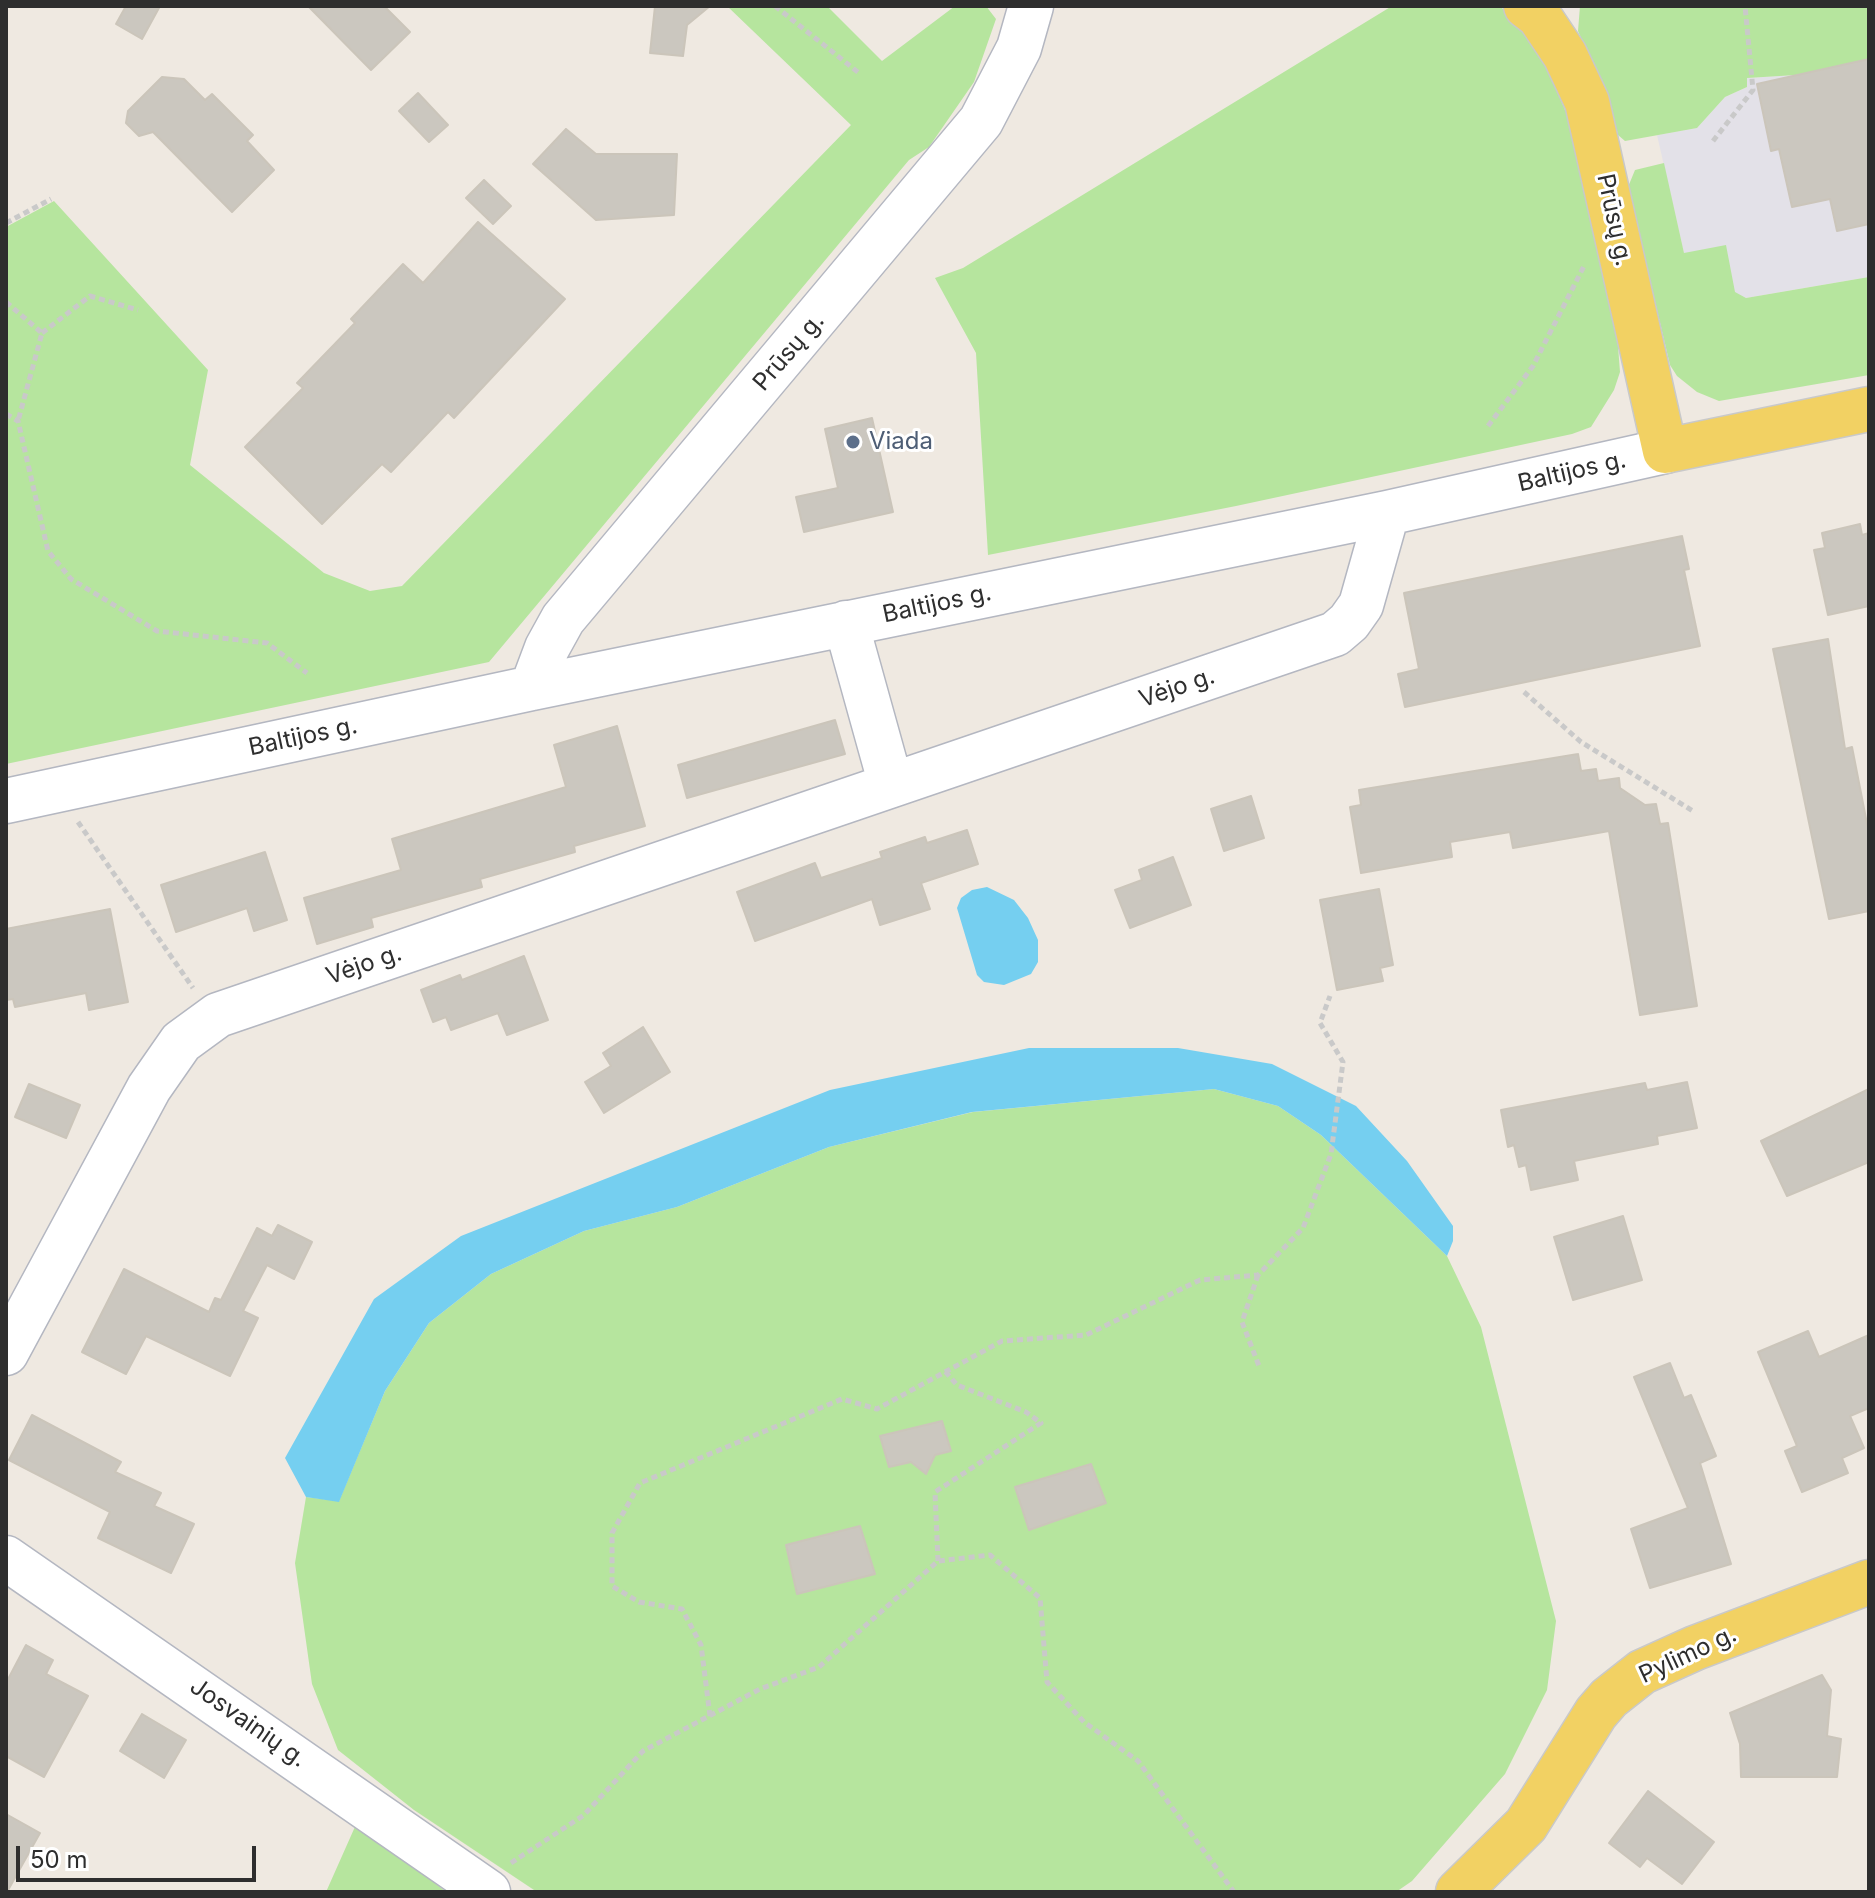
<!DOCTYPE html>
<meta charset="utf-8">
<style>
body{margin:0}
#map{position:relative;width:1875px;height:1898px;overflow:hidden;background:#efe9e1;font-family:Inter,sans-serif}
canvas{display:block}
.frame{position:absolute;inset:0;border:8px solid #2e2e2e;pointer-events:none}
.scale{position:absolute;left:16px;top:1846px;width:240px;height:36px;box-sizing:border-box;border:4px solid #2e2e2e;border-top:0;padding-left:10px;font-size:24px;line-height:28px;white-space:nowrap;color:#2e2e2e;-webkit-text-stroke:6px #fff;paint-order:stroke}
</style>
<div id="map">
<canvas width="1875" height="1898"></canvas>
<div class="frame"></div>
<div class="scale">50 m</div>
</div>
<script>
const c = document.querySelector('canvas').getContext('2d');
c.lineJoin = 'round';
function fillPath(path, color) { c.fillStyle = color; c.fill(path, 'evenodd'); }
const poly = rows => new Path2D(rows.map(r => 'M' + r).join(''));
function trace(path, color, width, dash) { c.strokeStyle = color; c.lineWidth = width; c.lineCap = dash ? 'butt' : 'round'; c.setLineDash(dash || []); c.stroke(path); }
function label(font, color, halo, rows, align = 'center') {
  c.font = font + ' Inter,sans-serif'; c.lineWidth = 6; c.setLineDash([]); c.textBaseline = 'middle'; c.strokeStyle = halo; c.fillStyle = color; for (const [text, x, y, turn = 0] of rows) {
    c.save(); c.translate(x, y); c.rotate((+turn || 0) * Math.PI / 180); c.textAlign = isNaN(turn) ? turn : align; if (halo) c.strokeText(text, 0, 0); c.fillText(text, 0, 0); c.restore();
  }
}
const industrial = poly([
 [1869,59,1869,277,1746,298,1735,293,1684,253,1657,135,1697,128,1725,97,1747,87,1747,78,1796,75]
]);
const green = poly([
 [727,6,827,6,882,61,955,6,986,6,996,19,974,82,929,147,909,160,489,662,6,764,6,227,54,201,208,370,190,465,324,573,370,591,402,586,851,125],
 [1392,6,1500,6,1532,39,1550,75,1571,124,1618,346,1620,372,1614,390,1591,427,1572,434,1236,506,988,555,976,353,935,278,963,268],
 [1580,6,1869,6,1869,59,1796,75,1747,78,1747,87,1725,97,1697,128,1625,141,1618,135,1610,105,1578,31],
 [1664,163,1684,253,1726,245,1735,292,1746,298,1869,277,1869,375,1719,401,1697,392,1677,376,1670,365,1628,187,1635,170],
 [1214,1089,1278,1106,1321,1135,1447,1256,1481,1327,1556,1621,1547,1690,1505,1774,1412,1881,1396,1892,537,1892,414,1810,338,1750,312,1684,295,1563,306,1497,339,1501,385,1391,429,1323,491,1274,584,1231,677,1207,829,1147,973,1112],
 [358,1820,446,1892,326,1892]
]);
const water = poly([
 [987,887,1014,900,1028,918,1038,940,1038,962,1031,974,1004,985,984,982,977,975,957,908,961,898,972,890],
 [1029,1048,1178,1048,1272,1064,1356,1106,1407,1161,1453,1226,1453,1241,1447,1256,1321,1135,1278,1106,1214,1089,972,1112,829,1147,677,1207,584,1231,491,1274,429,1323,385,1391,339,1502,306,1497,285,1458,374,1299,461,1236,830,1090]
]);
const building = poly([
 [126,6,160,6,142,39,116,24,126,6],
 [308,6,384,6,410,32,371,70,308,6],
 [655,6,710,6,687,25,683,56,650,53,655,6],
 [1869,59,1869,224,1837,231,1830,199,1792,207,1779,149,1771,151,1757,84,1869,59],
 [162,77,184,79,205,100,212,94,253,135,247,141,274,170,232,212,153,132,139,136,126,123,128,111,162,77],
 [418,93,448,125,429,142,399,111,418,93],
 [566,129,596,154,677,154,674,215,596,220,533,164,566,129],
 [484,180,511,206,493,224,466,198,484,180],
 [478,222,565,299,454,418,448,412,391,472,382,464,322,524,245,447,303,388,297,383,355,323,351,319,403,264,423,283,478,222],
 [872,418,893,512,804,532,796,497,838,488,825,429,872,418],
 [1860,524,1862,535,1869,533,1869,606,1828,615,1814,550,1825,548,1822,533,1860,524],
 [1682,536,1689,569,1684,570,1700,646,1405,707,1398,674,1419,669,1404,593,1682,536],
 [1828,639,1845,749,1852,747,1869,834,1869,911,1829,919,1773,649,1828,639],
 [835,720,845,754,687,798,678,765,835,720],
 [617,726,645,826,574,846,575,852,480,879,482,887,371,918,373,927,317,944,304,898,401,870,392,839,566,787,554,745,617,726],
 [1578,754,1581,771,1596,769,1598,781,1619,778,1620,788,1645,805,1656,804,1660,824,1668,823,1697,1006,1640,1015,1609,831,1513,848,1510,832,1450,842,1452,857,1361,873,1350,807,1361,805,1359,790,1578,754],
 [1251,796,1264,838,1224,851,1211,809,1251,796],
 [967,830,978,864,921,883,930,909,880,925,872,899,755,941,737,892,815,863,821,878,882,858,880,852,925,837,927,843,967,830],
 [265,852,287,920,254,931,247,908,176,932,161,885,265,852],
 [1173,857,1191,905,1130,928,1115,890,1142,880,1139,870,1173,857],
 [1379,889,1393,965,1380,968,1383,981,1337,990,1320,900,1379,889],
 [110,909,128,1002,89,1010,86,993,15,1007,13,999,6,1000,6,929,110,909],
 [524,956,548,1020,507,1035,498,1013,451,1030,446,1017,433,1022,421,990,460,975,462,980,524,956],
 [643,1027,670,1072,604,1113,585,1082,611,1066,603,1053,643,1027],
 [1687,1082,1697,1128,1657,1136,1658,1144,1574,1161,1578,1180,1531,1190,1526,1165,1519,1167,1514,1145,1508,1147,1501,1110,1645,1083,1647,1090,1687,1082],
 [29,1084,80,1105,66,1138,15,1117,29,1084],
 [1869,1089,1869,1162,1787,1196,1761,1141,1869,1089],
 [1623,1216,1642,1280,1573,1300,1554,1237,1623,1216],
 [278,1225,312,1242,294,1279,267,1265,243,1311,258,1318,230,1376,146,1336,126,1374,82,1352,124,1269,209,1312,215,1298,221,1300,257,1228,272,1236,278,1225],
 [1808,1331,1819,1357,1869,1335,1869,1408,1850,1416,1864,1448,1842,1458,1848,1473,1802,1492,1785,1451,1797,1446,1758,1352,1808,1331],
 [1670,1363,1684,1398,1691,1395,1716,1456,1700,1463,1731,1564,1650,1588,1631,1529,1688,1508,1634,1377,1670,1363],
 [32,1415,121,1462,115,1472,161,1493,154,1506,194,1524,171,1573,98,1538,110,1512,9,1460,32,1415],
 [942,1421,951,1451,935,1455,926,1474,911,1462,889,1467,880,1436,942,1421],
 [1091,1464,1106,1503,1029,1530,1015,1487,1091,1464],
 [860,1526,875,1574,797,1594,786,1545,860,1526],
 [26,1645,53,1660,46,1674,88,1696,44,1777,6,1756,6,1683,26,1645],
 [1822,1675,1831,1690,1827,1736,1841,1739,1837,1777,1741,1777,1740,1744,1730,1713,1822,1675],
 [142,1714,186,1740,164,1778,120,1751,142,1714],
 [1648,1791,1714,1842,1682,1884,1647,1858,1640,1867,1609,1843,1648,1791],
 [6,1814,40,1833,7,1892,6,1892,6,1814]
]);
const path = poly([
 [775,6,859,73],
 [1713,141,1753,90,1745,6],
 [6,223,51,199],
 [6,302,42,333,18,421],
 [42,333,90,296,138,310],
 [6,414,18,421,48,551,71,579,157,631,267,643,307,673],
 [1488,426,1533,366,1584,266],
 [1524,692,1581,742,1693,811],
 [78,822,193,988],
 [1258,1275,1242,1322,1259,1366],
 [938,1561,935,1492,1041,1423,1026,1412,957,1385,944,1370],
 [710,1716,701,1645,682,1609,639,1602,612,1586,612,1533,640,1483,842,1399,877,1409,1002,1341,1086,1335,1200,1280,1258,1275,1303,1228,1331,1154,1343,1062,1320,1023,1330,996],
 [511,1863,584,1815,643,1751,760,1689,819,1667,938,1561,990,1555,1040,1598,1047,1682,1084,1722,1138,1761,1234,1892]
]);
const minor = poly([
 [846,623,891,785],
 [532,688,547,648,563,619,981,121,1019,48,1031,6],
 [6,801,532,688,1387,513,1665,451],
 [6,1353,149,1088,181,1042,218,1015,1335,634,1349,622,1361,605,1387,513],
 [6,1558,488,1892]
]);
const major = poly([
 [1526,6,1539,16,1565,55,1587,102,1665,451,1869,409],
 [1458,1892,1526,1825,1596,1713,1609,1698,1642,1672,1695,1648,1869,1582]
]);
const markers = [
 [853,442,8,"#5c6f8a"]
];
const streetNames = [
 ["Prūsų g.",1614,220,78],
 ["Prūsų g.",789,352,-49],
 ["Baltijos g.",1572,472,-13],
 ["Baltijos g.",937,604,-12],
 ["Vėjo g.",1177,688,-19],
 ["Baltijos g.",303,737,-12],
 ["Vėjo g.",364,965,-19],
 ["Pylimo g.",1688,1655,-25],
 ["Josvainių g.",248,1723,35]
];
const serviceNames = [
 ["Viada",869,442]
];
fillPath(industrial, '#e3e1e8');
fillPath(green, '#b6e59e');
fillPath(water, '#75cff0');
fillPath(building, '#cbc7bf');
trace(building, '#cbc5ba', 2);
trace(minor, '#b4b7c1', 47);
trace(major, '#c9c9c9', 47);
trace(path, '#c9c9c9', 5, [6, 4]);
trace(minor, '#fff', 44);
trace(major, '#f2d163', 44);
for (const [x, y, r, color] of markers) { const dot = new Path2D(); dot.arc(x, y, r, 0, 2 * Math.PI); c.fillStyle = color; c.fill(dot); trace(dot, '#fff', 3); }
label('24px', '#2e2e2e', '#fff', streetNames);
label('24px', '#4e5e75', '#fff', serviceNames, 'left');
</script>
